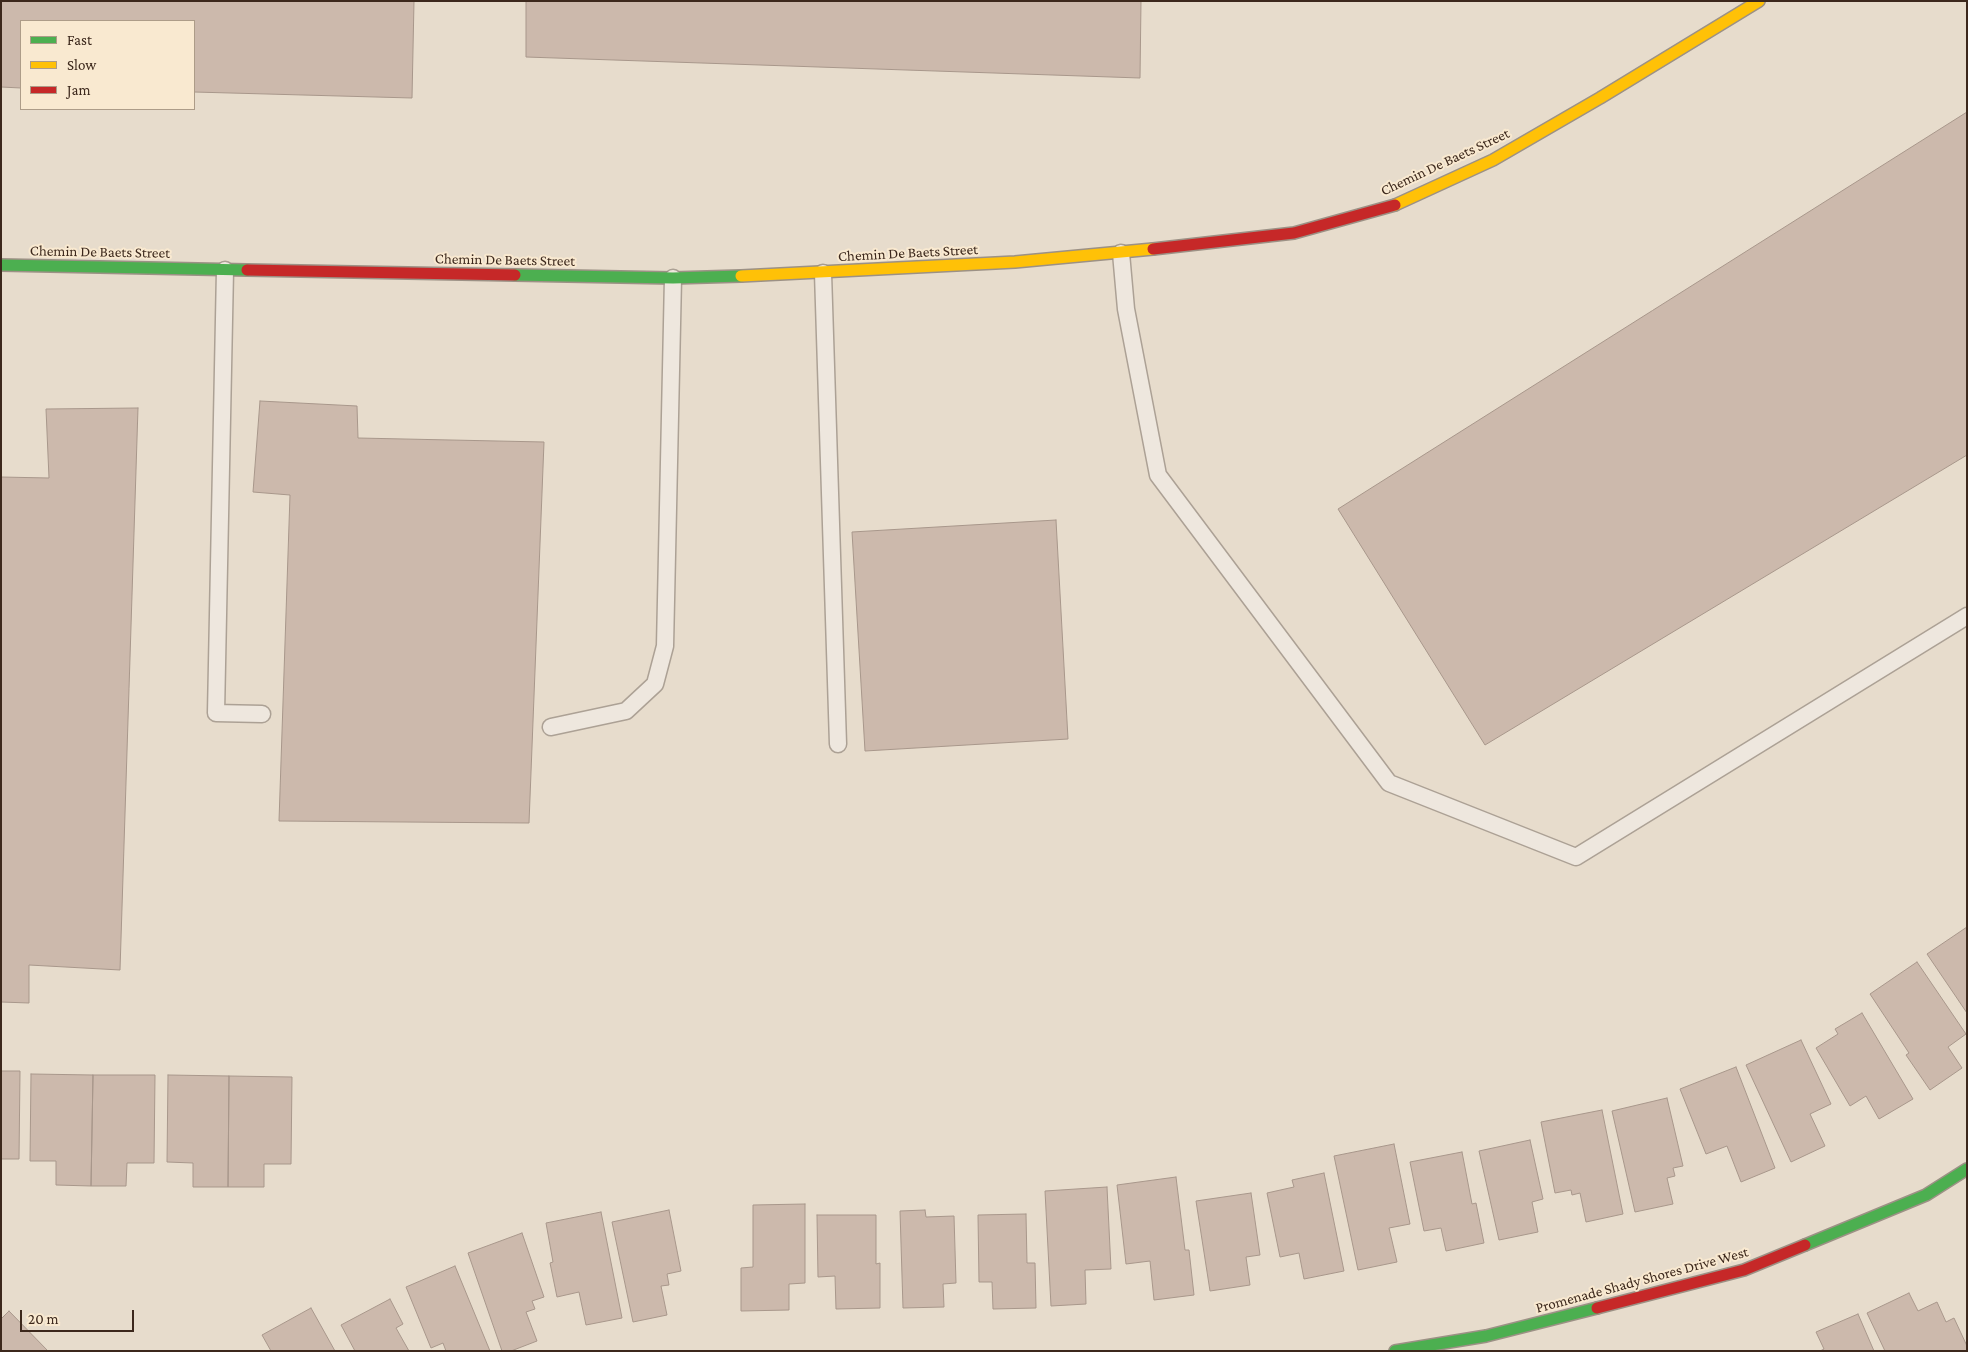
<!DOCTYPE html>
<style>
body{margin:0}
#map{position:relative;width:1968px;height:1352px;overflow:hidden;background:#e7dccc;font-family:"Crimson Pro",serif}
canvas{display:block}
.frame{position:absolute;inset:0;border:2px solid #3c281c;pointer-events:none}
.legend{position:absolute;left:20px;top:20px;width:175px;height:90px;box-sizing:border-box;background:#f9e9d0;border:1px solid #ad9c88;margin:0;padding:6px 9px;list-style:none;font-size:15px;color:#3c281c}
.legend li{display:flex;align-items:center;gap:10px;height:25px}
.legend b{width:25px;border:1px solid #ad9c88}
.scale{position:absolute;left:20px;top:1310px;width:114px;height:22px;box-sizing:border-box;border:2px solid #3c281c;border-top:0;padding-left:6px;font-size:15px;line-height:18px;white-space:nowrap;color:#3c281c;-webkit-text-stroke:4px #f9e9d0;paint-order:stroke}
</style>
<div id="map">
<canvas width="1968" height="1352"></canvas>
<div class="frame"></div>
<ul class="legend">
<li><b style="height:6px;background:#4caf50"></b>Fast</li>
<li><b style="height:6px;background:#ffc107"></b>Slow</li>
<li><b style="height:6px;background:#c62828"></b>Jam</li>
</ul>
<div class="scale">20 m</div>
</div>
<script>
const c = document.querySelector('canvas').getContext('2d');
c.lineJoin = 'round';
function fillPath(path, color) { c.fillStyle = color; c.fill(path, 'evenodd'); }
const poly = rows => new Path2D(rows.map(r => 'M' + r).join(''));
function trace(path, color, width, dash) { c.strokeStyle = color; c.lineWidth = width; c.lineCap = dash ? 'butt' : 'round'; c.setLineDash(dash || []); c.stroke(path); }
function label(font, color, halo, rows, align = 'center') {
  c.font = font + ' "Crimson Pro",serif'; c.lineWidth = 4; c.setLineDash([]); c.textBaseline = 'middle'; c.strokeStyle = halo; c.fillStyle = color; for (const [text, x, y, turn = 0] of rows) {
    c.save(); c.translate(x, y); c.rotate((+turn || 0) * Math.PI / 180); c.textAlign = isNaN(turn) ? turn : align; if (halo) c.strokeText(text, 0, 0); c.fillText(text, 0, 0); c.restore();
  }
}
const building = poly([
 [1,1,414,1,412,98,194,92,194,21,21,21,21,88,1,87,1,1],
 [526,1,1141,1,1140,78,526,57,526,1],
 [1967,112,1967,455,1485,745,1338,509,1967,112],
 [260,401,357,406,358,438,544,442,529,823,279,821,290,495,253,492,260,401],
 [138,408,120,970,29,965,29,1003,1,1002,1,477,49,478,46,409,138,408],
 [1056,520,1068,739,865,751,852,532,1056,520],
 [1967,927,1967,1013,1927,954,1967,927],
 [1917,962,1966,1034,1948,1047,1962,1068,1930,1090,1906,1055,1909,1053,1870,994,1917,962],
 [1862,1013,1913,1099,1879,1119,1866,1096,1850,1106,1816,1048,1838,1034,1835,1029,1862,1013],
 [1801,1040,1831,1104,1810,1114,1825,1146,1791,1162,1746,1065,1801,1040],
 [1736,1067,1775,1168,1741,1182,1727,1146,1706,1154,1680,1089,1736,1067],
 [1,1071,20,1071,19,1159,1,1159,1,1071],
 [31,1074,93,1075,91,1186,56,1185,56,1161,30,1161,31,1074],
 [93,1075,155,1075,154,1163,127,1163,126,1186,91,1186,93,1075],
 [168,1075,229,1076,228,1187,193,1187,193,1163,167,1162,168,1075],
 [229,1076,292,1077,291,1164,264,1164,264,1187,228,1187,229,1076],
 [1667,1098,1683,1166,1673,1168,1675,1176,1667,1178,1673,1204,1635,1212,1612,1111,1667,1098],
 [1602,1110,1623,1214,1586,1222,1580,1193,1572,1195,1571,1190,1555,1193,1541,1122,1602,1110],
 [1530,1140,1543,1199,1532,1202,1538,1232,1499,1240,1479,1151,1530,1140],
 [1394,1144,1410,1224,1389,1228,1397,1262,1358,1270,1334,1156,1394,1144],
 [1462,1152,1472,1204,1476,1203,1484,1243,1446,1251,1441,1228,1424,1231,1410,1162,1462,1152],
 [1324,1173,1344,1271,1304,1279,1299,1253,1280,1257,1267,1193,1294,1187,1292,1180,1324,1173],
 [1176,1177,1185,1250,1189,1250,1194,1295,1154,1300,1150,1261,1126,1264,1117,1185,1176,1177],
 [1107,1187,1111,1269,1085,1270,1086,1304,1051,1306,1045,1191,1107,1187],
 [1251,1193,1260,1255,1246,1257,1250,1285,1210,1291,1196,1201,1251,1193],
 [805,1204,805,1283,789,1284,789,1310,741,1311,741,1268,753,1267,753,1205,805,1204],
 [669,1210,681,1271,667,1274,669,1285,661,1286,667,1315,633,1322,612,1222,669,1210],
 [925,1210,926,1217,954,1216,956,1283,943,1284,944,1307,903,1308,900,1211,925,1210],
 [601,1212,622,1318,586,1325,579,1292,557,1297,550,1263,553,1262,546,1223,601,1212],
 [1026,1214,1027,1263,1035,1263,1036,1308,993,1309,992,1282,979,1282,978,1215,1026,1214],
 [817,1215,876,1215,876,1264,880,1263,880,1308,836,1309,835,1276,818,1277,817,1215],
 [522,1233,544,1297,532,1301,535,1309,526,1312,537,1341,511,1351,502,1351,468,1253,522,1233],
 [455,1266,490,1351,446,1351,443,1343,431,1348,406,1287,455,1266],
 [1909,1293,1918,1311,1937,1302,1946,1322,1954,1318,1967,1346,1967,1351,1885,1351,1867,1313,1909,1293],
 [390,1299,403,1324,396,1328,409,1351,355,1351,341,1325,390,1299],
 [311,1308,335,1351,271,1351,262,1335,311,1308],
 [9,1311,48,1351,1,1351,1,1319,9,1311],
 [1858,1314,1874,1351,1820,1351,1824,1349,1816,1332,1858,1314]
]);
const lane = poly([
 [1121,253,1126,309,1158,475,1389,783,1576,857,1967,616],
 [225,270,216,713,262,714],
 [823,273,838,744],
 [551,727,626,711,655,684,665,646,673,278]
]);
const fast = poly([
 [1,265,247,270],
 [515,275,673,278,741,276],
 [1805,1245,1926,1195,1967,1169],
 [1395,1351,1486,1336,1597,1308]
]);
const slow = poly([
 [1395,205,1493,160,1600,98,1759,1],
 [741,276,1015,262,1153,249]
]);
const jam = poly([
 [1153,249,1294,233,1395,205],
 [247,270,515,275],
 [1597,1308,1744,1270,1805,1245]
]);
const streetNames = [
 ["Chemin De Baets Street",1445,162,-25],
 ["Chemin De Baets Street",100,252,1],
 ["Chemin De Baets Street",908,253,-3],
 ["Chemin De Baets Street",505,260,1],
 ["Promenade Shady Shores Drive West",1642,1280,-15]
];
fillPath(building, '#ccb9ac');
trace(building, '#a8978b', 1);
trace(lane, '#aca195', 19);
trace(fast, '#9c9185', 14);
trace(slow, '#9c9185', 14);
trace(jam, '#9c9185', 14);
trace(lane, '#eee7de', 16);
trace(fast, '#4caf50', 11);
trace(slow, '#ffc107', 11);
trace(jam, '#c62828', 11);
label('15px', '#3c281c', '#f9e9d0', streetNames);
</script>
